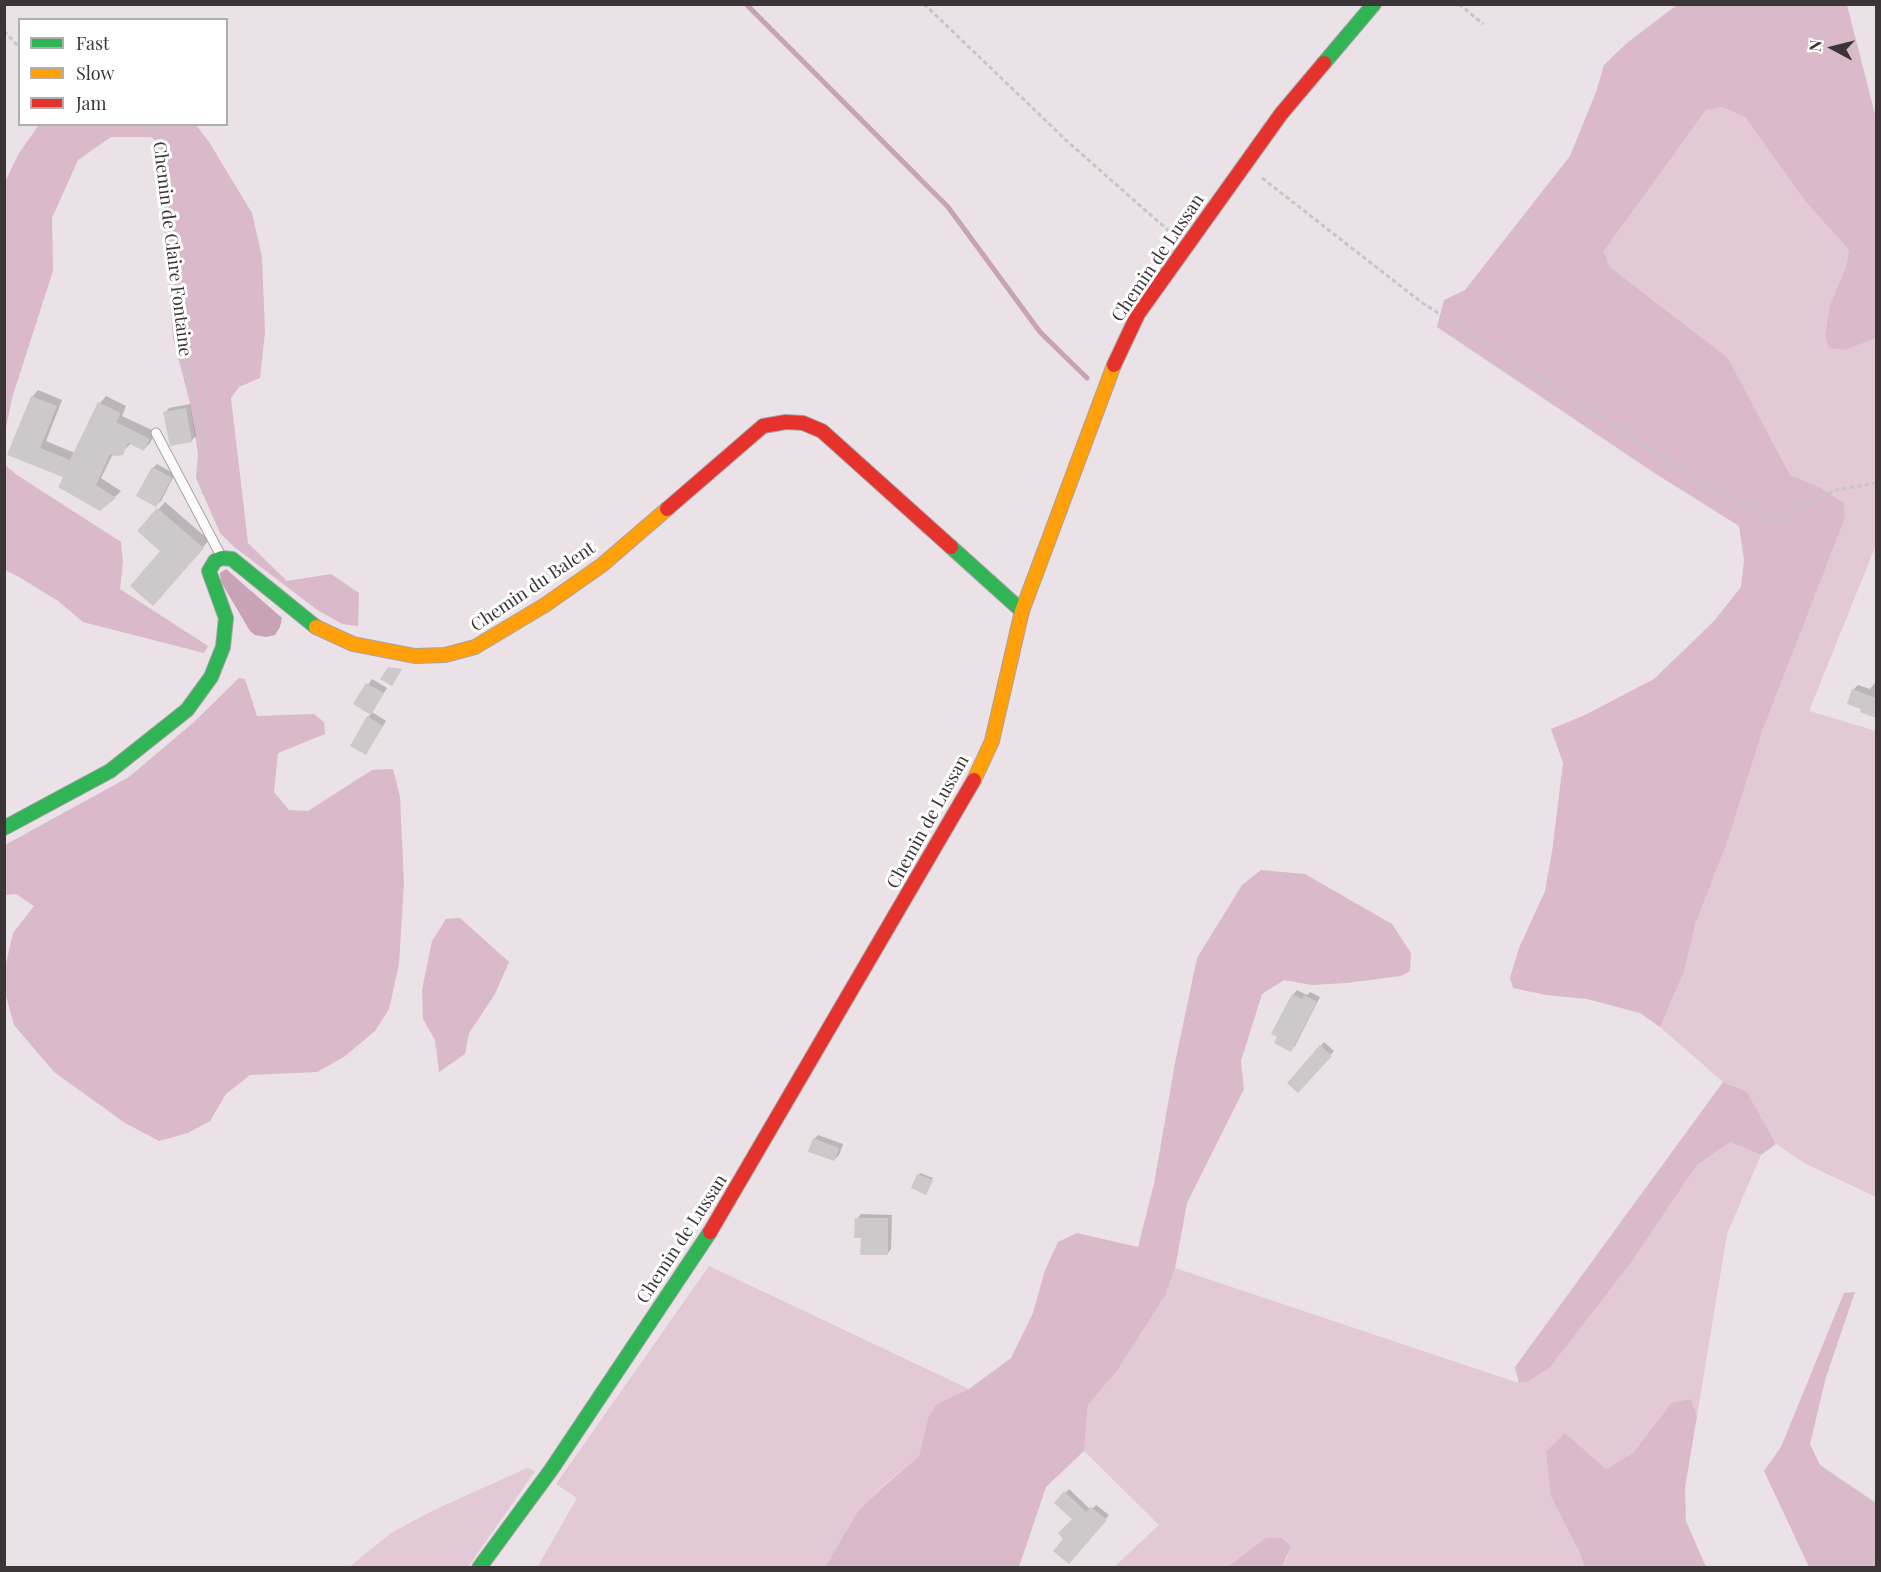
<!DOCTYPE html>
<style>
body{margin:0}
#map{position:relative;width:1881px;height:1572px;overflow:hidden;background:#eae2e6;font-family:"Playfair Display",serif}
canvas{display:block}
.frame{position:absolute;inset:0;border:6px solid #3b3538;pointer-events:none}
.legend{position:absolute;left:18px;top:18px;width:210px;height:108px;box-sizing:border-box;background:#fff;border:2px solid #b1aeaf;margin:0;padding:8px 10px;list-style:none;font-size:18px;color:#3b3538}
.legend li{display:flex;align-items:center;gap:12px;height:30px}
.legend b{width:30px;border:2px solid #b1aeaf}
.north{position:absolute;left:1803px;top:18px;width:60px;height:60px;-webkit-text-stroke:4px #fff;paint-order:stroke;rotate:277deg;font-size:16px;font-weight:700;line-height:24px;text-align:center;color:#3b3538}
.north::after{content:'';display:block;margin:auto;width:21px;height:27px;background:#3b3538;clip-path:polygon(50% 0,100% 100%,50% 72%,0 100%)}
</style>
<div id="map">
<canvas width="1881" height="1572"></canvas>
<div class="frame"></div>
<ul class="legend">
<li><b style="height:8px;background:#30b455"></b>Fast</li>
<li><b style="height:8px;background:#ff9f0a"></b>Slow</li>
<li><b style="height:8px;background:#e5322d"></b>Jam</li>
</ul>
<div class="north">N</div>
</div>
<script>
const c = document.querySelector('canvas').getContext('2d');
c.lineJoin = 'round';
function fillPath(path, color) { c.fillStyle = color; c.fill(path, 'evenodd'); }
const poly = rows => new Path2D(rows.map(r => 'M' + r).join(''));
function trace(path, color, width, dash) { c.strokeStyle = color; c.lineWidth = width; c.lineCap = dash ? 'butt' : 'round'; c.setLineDash(dash || []); c.stroke(path); }
function label(font, color, halo, rows, align = 'center') {
  c.font = font + ' "Playfair Display",serif'; c.lineWidth = 6; c.setLineDash([]); c.textBaseline = 'middle'; c.strokeStyle = halo; c.fillStyle = color; for (const [text, x, y, turn = 0] of rows) {
    c.save(); c.translate(x, y); c.rotate((+turn || 0) * Math.PI / 180); c.textAlign = isNaN(turn) ? turn : align; if (halo) c.strokeText(text, 0, 0); c.fillText(text, 0, 0); c.restore();
  }
}
const green = poly([
 [1722,107,1745,117,1805,201,1849,250,1846,266,1830,305,1825,335,1845,350,1876,338,1876,545,1809,711,1876,731,1876,1197,1804,1163,1776,1144,1747,1092,1723,1082,1660,1027,1684,972,1695,925,1728,840,1762,732,1845,518,1844,503,1819,487,1790,475,1728,358,1610,267,1604,251,1706,110],
 [1730,1142,1761,1155,1727,1234,1697,1416,1691,1399,1672,1402,1633,1453,1606,1469,1565,1433,1580,1553,1584,1567,1282,1567,1288,1556,1266,1538,1227,1567,1114,1567,1159,1525,1084,1451,1088,1405,1117,1371,1166,1294,1175,1268,1519,1383,1527,1382,1632,1261,1697,1165],
 [709,1266,969,1389,936,1404,928,1418,919,1456,884,1485,858,1511,825,1567,537,1568,577,1498,556,1484],
 [527,1468,535,1471,468,1567,348,1568,391,1533,432,1511]
]);
const forest = poly([
 [1678,4,1847,5,1876,118,1876,338,1845,350,1829,348,1825,335,1830,305,1846,266,1849,250,1805,201,1745,117,1722,107,1706,110,1604,251,1610,267,1728,358,1790,475,1819,487,1844,503,1845,518,1762,732,1728,840,1695,925,1684,972,1660,1027,1640,1013,1587,999,1546,995,1513,988,1510,978,1519,948,1545,891,1552,852,1563,763,1551,729,1585,715,1654,679,1714,621,1741,587,1744,560,1739,526,1656,474,1437,327,1444,300,1465,290,1570,156,1596,92,1604,65,1627,43],
 [39,125,196,125,209,142,252,213,262,257,265,332,260,378,239,387,231,398,248,543,287,581,331,574,359,593,358,626,342,624,316,609,233,546,220,533,196,478,198,454,189,399,173,338,158,143,151,137,111,137,78,160,52,218,53,271,12,398,5,434,5,182,19,153],
 [4,464,17,475,121,542,123,562,120,589,208,646,204,653,83,622,58,601,19,577,5,570],
 [239,678,245,679,257,716,314,714,324,722,325,734,278,753,274,792,289,810,308,811,372,770,393,769,400,797,404,883,399,964,389,1009,375,1031,344,1057,317,1072,250,1075,226,1094,210,1121,188,1133,159,1141,125,1123,54,1072,14,1025,5,992,5,968,13,933,34,906,16,894,5,895,5,845,129,777,194,722],
 [1261,870,1305,874,1392,924,1411,953,1410,971,1401,976,1346,983,1312,985,1284,980,1262,994,1241,1061,1244,1089,1187,1203,1175,1268,1166,1294,1117,1371,1088,1405,1084,1451,1046,1487,1019,1567,825,1567,858,1511,884,1486,919,1456,928,1418,936,1404,969,1389,1011,1358,1033,1313,1045,1270,1058,1242,1077,1233,1138,1247,1154,1184,1175,1063,1197,958,1242,885],
 [460,918,509,962,495,994,469,1033,465,1054,439,1072,435,1040,423,1019,422,990,432,941,446,919],
 [1723,1082,1747,1092,1776,1144,1761,1155,1730,1142,1697,1165,1632,1261,1550,1367,1527,1382,1519,1383,1515,1367],
 [1855,1292,1826,1377,1810,1444,1820,1465,1876,1503,1876,1567,1809,1567,1764,1471,1781,1447,1844,1293],
 [1691,1399,1697,1416,1685,1488,1686,1521,1706,1567,1584,1567,1580,1553,1551,1496,1546,1452,1565,1433,1606,1469,1633,1453,1672,1402],
 [1266,1538,1281,1538,1291,1546,1282,1567,1227,1567]
]);
const water = poly([
 [226,569,282,618,280,627,275,635,266,637,255,635,250,631,221,582,220,573]
]);
const shadow = poly([
 [38,390,62,400,46,441,75,453,100,403,106,396,126,406,122,416,156,432,150,443,144,449,131,443,122,453,113,454,101,478,121,491,115,497,9,454,32,397],
 [190,404,196,436,191,441,165,413,169,408],
 [157,464,175,474,161,501,156,505,153,468],
 [165,502,209,540,160,598,162,551,139,531],
 [372,679,387,688,372,712,386,721,366,753,368,717,371,714,355,704],
 [1875,683,1876,684,1876,717,1862,711,1863,708,1849,703,1854,689,1858,685,1870,689],
 [1297,990,1307,995,1310,992,1320,997,1295,1046,1290,1050,1293,995],
 [1324,1042,1334,1051,1298,1091,1289,1083],
 [818,1135,843,1144,839,1155,834,1160,814,1139],
 [920,1173,933,1178,926,1193,913,1188],
 [861,1214,892,1215,891,1249,887,1254,862,1237,857,1219],
 [1069,1489,1091,1510,1096,1505,1109,1515,1072,1558,1065,1540,1074,1519,1056,1503]
]);
const stream = poly([
 [746,4,948,207,1040,332,1087,378]
]);
const building = poly([
 [31,396,57,406,40,448,70,460,98,402,121,413,116,422,150,439,144,451,128,443,123,455,114,456,110,454,96,485,116,498,100,511,58,487,63,477,7,455],
 [186,408,192,442,170,446,163,412],
 [152,467,172,478,156,507,136,496],
 [157,508,204,548,153,606,130,586,160,551,137,531],
 [388,667,402,669,392,686,380,679],
 [366,683,384,693,371,715,353,704],
 [1852,689,1876,698,1876,718,1860,712,1861,709,1847,704],
 [367,716,383,726,366,755,350,746],
 [1292,994,1302,999,1304,995,1317,1002,1291,1052,1274,1043,1277,1037,1271,1034],
 [1320,1045,1332,1056,1298,1093,1287,1083],
 [813,1138,839,1148,835,1161,808,1152],
 [917,1174,933,1180,926,1195,911,1188],
 [855,1218,888,1218,888,1255,860,1255,861,1238,854,1238],
 [1064,1491,1086,1512,1091,1507,1107,1520,1069,1564,1053,1551,1063,1539,1058,1533,1072,1519,1054,1503]
]);
const path = poly([
 [924,4,1068,142,1170,232],
 [1459,4,1483,24],
 [4,31,20,48],
 [152,124,162,139,179,338,199,411,205,459,203,494],
 [1262,178,1421,302,1725,497,1765,513,1782,517,1836,490,1876,483]
]);
const lane = poly([
 [156,433,221,556]
]);
const fast = poly([
 [1324,63,1374,4],
 [951,547,1022,611],
 [4,828,110,771,187,710,211,677,223,647,226,618,209,571,215,561,222,558,232,559,316,627],
 [479,1568,551,1470,710,1232]
]);
const slow = poly([
 [316,627,353,644,415,656,445,655,475,647,545,605,602,565,667,509],
 [974,780,992,741,1022,611,1114,365]
]);
const jam = poly([
 [1114,365,1138,314,1281,114,1324,63],
 [667,509,763,426,786,422,803,423,822,431,951,547],
 [710,1232,974,780]
]);
const streetNames = [
 ["Chemin de Claire Fontaine",172,249,83],
 ["Chemin de Lussan",1158,258,-56],
 ["Chemin du Balent",533,587,-34],
 ["Chemin de Lussan",928,822,-61],
 ["Chemin de Lussan",682,1239,-57]
];
fillPath(green, '#e3c8d6');
fillPath(forest, '#dab9ca');
fillPath(water, '#c8a2b5');
fillPath(shadow, '#0003');
trace(stream, '#c8a2b5', 5);
fillPath(building, '#cdc8ca');
trace(lane, '#a9a2a5', 11);
trace(fast, '#a9a2a5', 16);
trace(slow, '#a9a2a5', 16);
trace(jam, '#a9a2a5', 16);
trace(path, '#c7c5c6', 3, [4.5, 3]);
trace(lane, '#fcfbfb', 9);
trace(fast, '#30b455', 14);
trace(slow, '#ff9f0a', 14);
trace(jam, '#e5322d', 14);
label('18px', '#3b3538', '#fff', streetNames);
</script>
